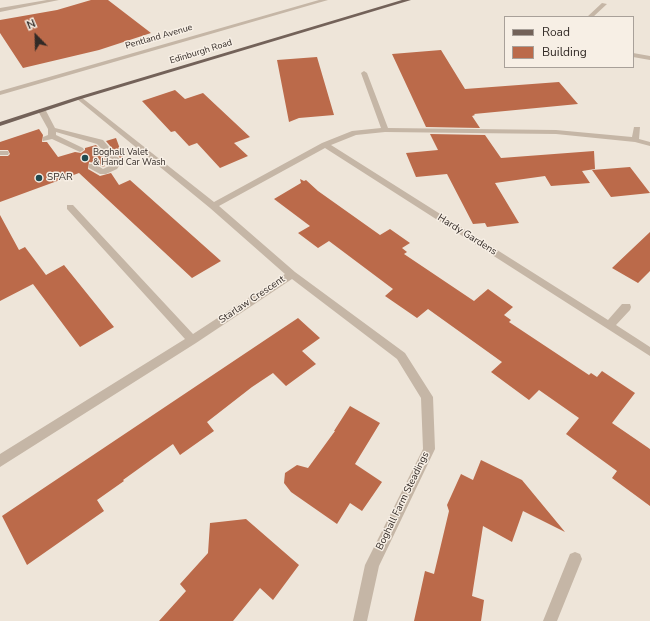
<!DOCTYPE html>
<style>
body{margin:0}
#map{position:relative;width:650px;height:621px;overflow:hidden;background:#eee5d9;font-family:"Nunito Sans",sans-serif}
canvas{display:block}
.legend{position:absolute;left:504px;top:16px;width:130px;height:52px;box-sizing:border-box;background:#f7efe5;border:1px solid #a8a099;margin:0;padding:5px 7px;list-style:none;font-size:12px;color:#322a26}
.legend li{display:flex;align-items:center;gap:8px;height:20px}
.legend b{width:20px;border:1px solid #a8a099}
.north{position:absolute;left:16px;top:16px;width:40px;height:40px;-webkit-text-stroke:3px #f7efe5;paint-order:stroke;rotate:337deg;font-size:11px;font-weight:700;line-height:16px;text-align:center;color:#322a26}
.north::after{content:'';display:block;margin:auto;width:14px;height:18px;background:#322a26;clip-path:polygon(50% 0,100% 100%,50% 72%,0 100%)}
</style>
<div id="map">
<canvas width="650" height="621"></canvas>
<ul class="legend">
<li><b style="height:5px;background:#736259"></b>Road</li>
<li><b style="height:11px;background:#bb6a4a"></b>Building</li>
</ul>
<div class="north">N</div>
</div>
<script>
const c = document.querySelector('canvas').getContext('2d');
c.lineJoin = 'round';
function fillPath(path, color) { c.fillStyle = color; c.fill(path, 'evenodd'); }
const poly = rows => new Path2D(rows.map(r => 'M' + r).join(''));
function trace(path, color, width, dash) { c.strokeStyle = color; c.lineWidth = width; c.lineCap = dash ? 'butt' : 'round'; c.setLineDash(dash || []); c.stroke(path); }
function label(font, color, halo, rows, align = 'center') {
  c.font = font + ' "Nunito Sans",sans-serif'; c.lineWidth = 3; c.setLineDash([]); c.textBaseline = 'middle'; c.strokeStyle = halo; c.fillStyle = color; for (const [text, x, y, turn = 0] of rows) {
    c.save(); c.translate(x, y); c.rotate((+turn || 0) * Math.PI / 180); c.textAlign = isNaN(turn) ? turn : align; if (halo) c.strokeText(text, 0, 0); c.fillText(text, 0, 0); c.restore();
  }
}
const building = poly([
 [91,0,108,0,151,33,99,50,23,68,0,33,0,20,57,10],
 [441,50,465,89,559,82,578,104,474,114,475,115,472,116,480,128,426,127,392,54],
 [317,57,334,115,299,118,289,122,277,60],
 [175,90,185,99,203,93,250,137,234,143,248,156,220,168,197,143,189,146,175,131,171,132,142,101],
 [39,129,43,135,42,142,47,142,58,157,75,152,81,153,85,150,85,148,96,145,111,161,103,164,105,166,103,167,96,163,89,162,88,169,100,176,111,173,119,185,130,180,221,261,192,278,79,173,0,202,0,156,8,156,10,154,8,150,0,150,0,142],
 [430,134,485,135,501,158,594,151,595,169,582,171,590,183,551,186,545,176,495,183,519,223,487,227,485,223,473,224,447,174,416,177,406,153,438,150],
 [116,138,123,157,120,158,106,141],
 [630,167,650,193,611,197,592,170],
 [300,179,304,181,306,180,318,191,380,235,390,229,410,243,402,248,407,252,404,254,474,301,488,289,513,307,504,315,511,320,509,322,589,375,591,373,597,377,602,371,635,393,612,423,650,449,650,506,612,478,617,471,566,434,579,418,539,390,529,400,491,372,502,362,428,309,417,318,385,296,393,289,329,241,318,248,298,233,310,226,274,199,301,183],
 [0,215,19,250,25,247,46,275,64,265,114,327,80,347,33,284,0,301],
 [650,232,650,271,638,283,612,268],
 [298,318,320,338,302,351,316,364,286,386,273,373,252,387,207,422,214,431,180,455,173,444,123,480,124,481,97,500,104,511,27,565,2,516],
 [350,406,380,423,355,464,382,482,362,511,350,503,337,524,291,492,284,483,285,473,297,465,308,468,335,431,334,431],
 [481,460,522,480,565,532,523,511,512,542,483,526,472,596,484,600,481,621,414,621,425,571,434,574,449,511,447,505,461,474,473,480],
 [246,519,299,565,273,600,260,588,233,621,159,621,186,591,180,584,208,553,210,523]
]);
const lane = poly([
 [602,3,607,4,593,17,587,17,602,3],
 [633,53,650,56,650,60,633,57,633,53],
 [39,109,45,109,55,128,103,140,122,162,117,169,106,174,100,174,89,168,89,164,95,164,103,169,111,165,114,162,97,144,56,132,56,135,83,148,84,150,80,152,52,139,43,141,43,137,48,135,48,129,38,111,39,109],
 [0,151,8,151,9,153,8,155,0,155,0,151],
 [575,552,580,554,582,559,557,621,543,621,570,554,575,552]
]);
const street = poly([
 [47,0,59,0,0,12,0,8,47,0],
 [319,0,328,0,0,95,0,91,319,0],
 [364,71,367,73,388,128,556,130,632,137,634,127,640,127,639,139,650,142,650,146,635,142,556,134,385,132,356,135,331,145,608,320,622,304,630,304,631,307,630,310,616,325,650,347,650,356,325,148,219,206,295,272,405,353,433,397,435,449,379,566,367,621,353,621,365,565,423,449,421,398,397,359,292,279,196,343,0,467,0,454,185,339,67,209,67,205,73,205,193,334,285,274,210,208,77,99,77,97,81,97,214,202,322,143,352,131,381,128,361,73,364,71]
]);
const primary = poly([
 [402,0,411,0,81,99,0,126,0,122,77,97,402,0]
]);
const markers = [
 [85,158,4,"#204a50"],
 [39,178,4,"#204a50"]
];
const farStreetnames = [
 ["Pentland Avenue",159,37,-16],
 ["Edinburgh Road",201,52,-17]
];
const farPoinames = [
 ["Boghall Valet",93,153],
 ["& Hand Car Wash",93,163]
];
const poiNames = [
 ["SPAR",47,178]
];
const streetNames = [
 ["Hardy Gardens",467,235,32],
 ["Starlaw Crescent",252,300,-34],
 ["Boghall Farm Steadings",403,501,-64]
];
fillPath(building, '#bb6a4a');
fillPath(lane, '#c5b6a6');
fillPath(street, '#c5b6a6');
fillPath(primary, '#736259');
for (const [x, y, r, color] of markers) { const dot = new Path2D(); dot.arc(x, y, r, 0, 2 * Math.PI); c.fillStyle = color; c.fill(dot); trace(dot, '#f7efe5', 1.5); }
label('9px', '#322a26', '#f7efe5', farStreetnames);
label('9px', '#322a26', '#f7efe5', farPoinames, 'left');
label('10px', '#322a26', '#f7efe5', poiNames, 'left');
label('10px', '#322a26', '#f7efe5', streetNames);
</script>
